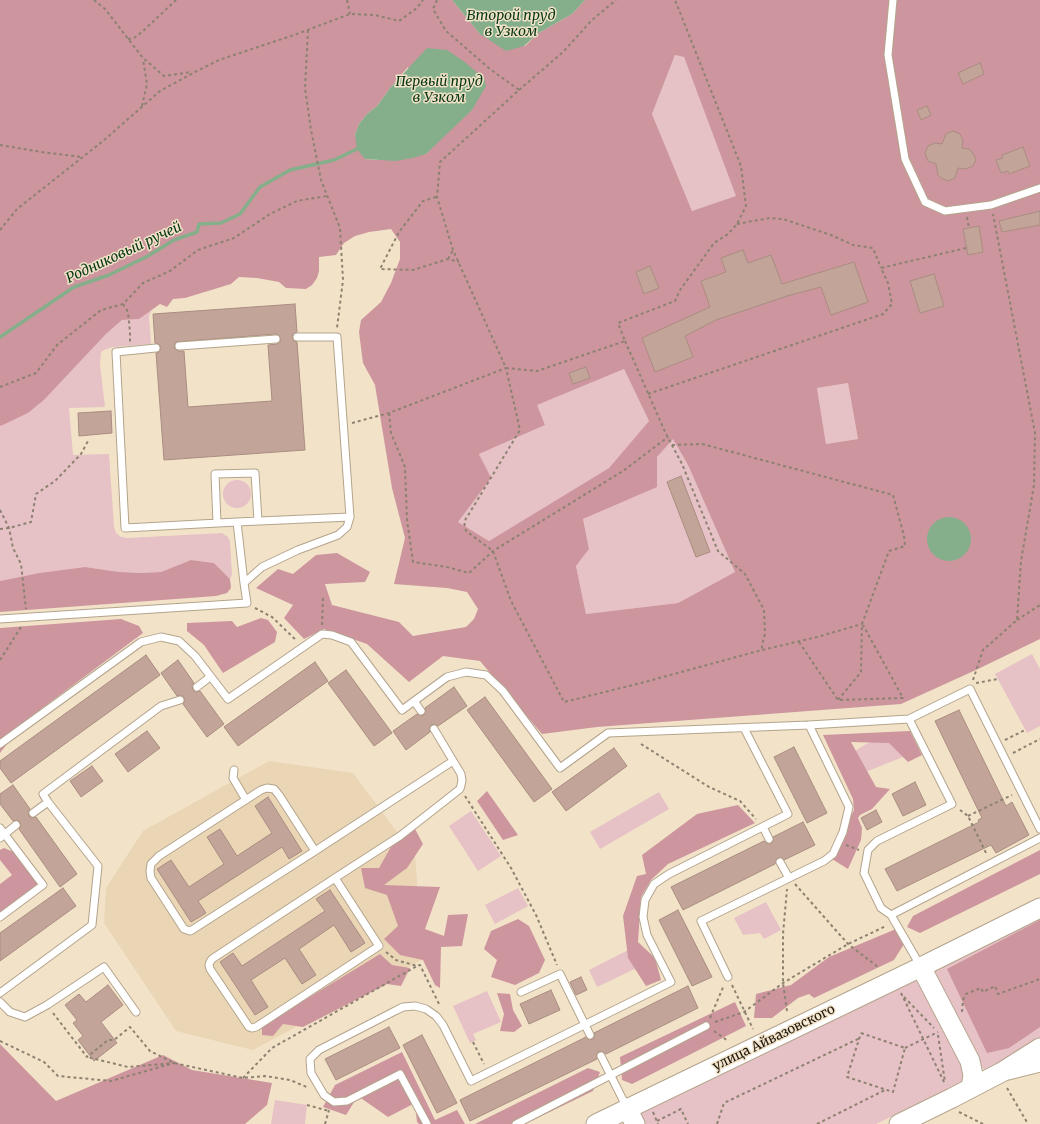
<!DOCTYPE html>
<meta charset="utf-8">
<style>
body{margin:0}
canvas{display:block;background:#f2e2c8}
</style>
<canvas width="1040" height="1124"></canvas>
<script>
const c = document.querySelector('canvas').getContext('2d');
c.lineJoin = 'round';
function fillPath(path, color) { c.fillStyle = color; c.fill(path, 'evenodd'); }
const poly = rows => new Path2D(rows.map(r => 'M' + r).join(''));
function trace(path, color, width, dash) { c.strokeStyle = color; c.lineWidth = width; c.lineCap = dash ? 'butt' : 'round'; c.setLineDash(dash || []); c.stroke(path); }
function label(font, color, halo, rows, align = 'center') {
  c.font = font + ' Merriweather,serif'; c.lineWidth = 3; c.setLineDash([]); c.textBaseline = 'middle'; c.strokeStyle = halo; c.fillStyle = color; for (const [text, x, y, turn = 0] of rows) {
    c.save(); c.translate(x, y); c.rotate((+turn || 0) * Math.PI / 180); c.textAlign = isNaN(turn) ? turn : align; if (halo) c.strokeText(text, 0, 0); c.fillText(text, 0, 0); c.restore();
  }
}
const built = poly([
 [269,761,353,773,415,856,423,959,253,1050,176,1031,104,923,106,888,143,831]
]);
const green = poly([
 [675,55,684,57,737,197,692,211,652,114],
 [152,309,149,316,151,344,113,347,106,349,101,352,100,365,105,407,69,408,73,455,109,454,114,527,116,533,121,537,128,538,222,533,228,537,230,542,232,575,230,579,214,563,191,560,161,572,141,573,119,572,85,567,39,573,0,581,0,426,3,425,28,413,44,400,106,334,122,320,139,319],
 [624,369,649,421,609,468,489,541,458,522,490,478,479,454,545,425,536,405],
 [848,383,858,439,826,444,817,388],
 [673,438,688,465,735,572,678,603,586,614,576,566,589,549,583,519,656,487,657,457],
 '223 494a14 14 0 1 1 28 0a14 14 0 1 1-28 0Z',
 [1032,654,1040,669,1040,726,1027,733,995,674],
 [880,736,918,751,863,773,851,753],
 [659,792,669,809,600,849,590,832],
 [471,811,501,856,478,871,449,826],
 [518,888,528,906,495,924,485,905],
 [766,902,781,930,764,939,760,933,743,935,734,918],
 [1040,915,1040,1040,986,1071,978,1064,934,975,938,967],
 [636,946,645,964,597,987,589,970],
 [917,977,965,1066,965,1081,876,1124,640,1124,638,1116,646,1108],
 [487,991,501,1022,473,1034,476,1040,470,1043,453,1006],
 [275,1100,307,1105,305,1124,271,1124]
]);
const forest = poly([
 [0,0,452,0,480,34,525,46,537,34,572,14,585,0,1040,0,1040,639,978,669,901,704,597,727,542,734,480,661,443,656,409,682,367,644,324,629,304,639,284,618,293,605,256,588,278,569,293,574,316,555,337,553,370,572,365,582,325,584,332,605,399,622,413,636,466,627,474,619,478,609,467,592,447,588,394,584,405,538,392,488,375,385,363,363,359,332,361,320,381,302,391,283,400,259,400,242,391,229,369,232,355,236,344,243,336,255,319,257,319,271,317,278,312,285,306,289,286,288,279,282,257,278,239,277,231,284,185,298,173,299,167,307,160,304,139,319,122,320,106,334,44,400,28,413,3,425,0,426],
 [675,55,684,57,736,196,692,211,652,114],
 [408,67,436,143,426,154,377,160,365,159,355,135,359,124,367,114,377,106,391,87],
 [624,369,649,421,609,468,489,541,458,522,491,478,479,454,545,425,537,405],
 [848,383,858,439,826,444,817,388],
 [673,439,688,465,735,572,678,603,586,614,576,566,589,549,583,519,657,487,657,457],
 [191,560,214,563,230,579,231,588,227,593,216,596,0,612,0,581,39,573,85,567,119,572,141,573,161,572],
 [261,618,268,620,277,632,275,642,223,673,204,645,187,631,187,623,232,621,237,627],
 [121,619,139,626,143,633,25,721,0,753,0,628],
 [910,731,922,755,908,762,889,743,851,742,876,787,890,789,872,809,860,815,858,818,862,828,861,840,848,869,832,859,846,835,848,822,854,810,853,799,823,735],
 [487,791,518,835,503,840,477,801],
 [738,805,755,823,668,864,651,880,641,897,638,942,655,958,661,980,646,986,628,958,623,916,637,876,646,874,642,855,697,814],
 [415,829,423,844,407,868,384,885,440,887,425,929,444,936,448,915,468,914,462,946,441,947,440,988,435,985,423,960,400,955,384,939,398,926,387,895,365,888,361,868,379,868,392,845],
 [4,848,16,853,39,884,0,913,0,884,12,875,0,860,0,850],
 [1040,850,1040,874,920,933,907,927,913,916],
 [518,919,529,926,545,960,539,973,515,985,491,977,497,960,484,949,491,931],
 [1040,920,1040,1027,1009,1048,987,1053,947,969],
 [896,929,904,944,894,960,814,998,809,994,798,998,772,1018,754,1018,756,994,791,985,829,957],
 [380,954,392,965,410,968,401,986,387,984,303,1027,283,1024,273,1036,262,1035,262,1026],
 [497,993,510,994,513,1010,522,1026,514,1032,500,1031,504,1014],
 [735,1002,746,1026,632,1084,622,1080,620,1057],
 [0,1044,56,1101,163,1055,192,1070,272,1083,267,1105,245,1124,0,1124],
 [402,1052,435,1120,457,1110,465,1124,419,1124,417,1122,415,1103,388,1117,358,1096,346,1115,323,1107,335,1085],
 [588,1068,600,1072,593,1091,525,1124,475,1124]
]);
const water = poly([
 [452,0,585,0,572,14,537,34,524,46,506,51,480,34],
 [427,48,447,50,462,60,484,78,486,86,472,110,426,154,413,158,395,161,365,159,357,149,355,135,359,124,367,114,377,106,391,87],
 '927 539a22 22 0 1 1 44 0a22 22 0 1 1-44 0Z'
]);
const stream = poly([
 [0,337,74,287,109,275,148,256,174,240,197,232,199,224,221,223,240,214,260,187,290,170,334,160,357,149,361,146]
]);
const building = poly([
 [980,63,984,74,963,84,958,73,980,63],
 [927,106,931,115,921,120,917,110,927,106],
 [953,131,960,134,963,141,962,148,969,149,972,152,976,159,973,166,966,169,958,168,955,178,948,181,941,178,938,175,936,164,928,161,925,153,928,146,935,143,942,144,946,134,953,131],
 [1023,147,1030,166,1009,174,1008,171,1001,173,996,160,1003,158,1002,155,1023,147],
 [1040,211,1040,225,1002,232,999,221,1040,211],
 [979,226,983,252,968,255,963,229,979,226],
 [743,250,748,263,771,255,782,284,854,262,868,302,831,315,821,287,787,296,716,320,685,336,693,357,655,372,642,338,710,307,701,281,726,272,721,258,743,250],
 [650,266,659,288,644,294,636,272,650,266],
 [934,274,944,306,920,313,910,281,934,274],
 [295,304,297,332,293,334,292,337,294,341,297,342,305,450,164,460,156,353,159,352,161,348,160,345,155,343,153,314,295,304],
 [276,334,280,337,280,342,277,344,268,345,272,401,188,407,184,351,179,351,175,349,174,346,176,342,276,334],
 [586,367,590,378,573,384,569,373,586,367],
 [111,411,112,433,79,436,78,413,111,411],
 [681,476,710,552,696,557,667,482,681,476],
 [146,655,160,675,11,783,0,768,0,761,146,655],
 [178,660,194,683,192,685,193,690,195,692,200,691,224,724,207,737,183,704,185,701,184,697,181,695,177,696,161,673,178,660],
 [315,662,328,681,238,746,224,727,315,662],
 [346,670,392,733,374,746,328,683,346,670],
 [454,687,467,706,438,726,434,724,431,725,429,729,430,732,406,750,393,731,417,714,421,716,424,715,426,711,425,708,454,687],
 [485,697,552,789,534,802,467,710,485,697],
 [959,710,1006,806,1012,802,1029,835,996,853,991,845,897,891,885,869,979,822,978,820,982,818,935,721,959,710],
 [147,731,160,748,128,772,115,754,147,731],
 [794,747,827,813,807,823,774,757,794,747],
 [614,748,627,766,566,811,552,792,614,748],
 [92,766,103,781,81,797,70,781,92,766],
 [915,782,926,805,903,816,892,794,915,782],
 [13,785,30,809,28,811,29,816,31,818,36,817,77,874,60,887,19,829,21,826,20,822,17,820,13,821,0,804,0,794,13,785],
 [268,797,302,851,289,859,282,847,198,901,206,913,191,922,157,869,171,860,189,887,224,864,207,837,220,829,237,856,272,833,255,806,268,797],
 [876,810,882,822,867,830,861,818,876,810],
 [803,822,815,845,784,860,782,858,778,858,776,860,775,864,683,910,671,887,764,841,767,843,771,844,773,841,773,837,803,822],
 [63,888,76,906,0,961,0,933,63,888],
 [330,890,365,943,351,952,334,925,299,949,316,975,302,984,285,958,251,980,268,1007,255,1015,220,962,233,953,242,966,325,911,316,899,330,890],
 [678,910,712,977,692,986,659,920,678,910],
 [581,977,587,990,576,995,570,982,581,977],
 [108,985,123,1005,101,1022,117,1043,94,1061,78,1040,83,1036,73,1023,77,1020,65,1005,79,994,86,1002,108,985],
 [688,986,698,1008,606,1054,603,1052,599,1051,597,1054,597,1059,470,1121,460,1100,586,1037,589,1040,593,1039,595,1036,594,1033,688,986],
 [551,990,560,1010,529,1024,520,1004,551,990],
 [389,1027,400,1048,336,1080,325,1059,389,1027],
 [422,1035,457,1103,437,1113,403,1045,422,1035]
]);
const path = poly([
 [94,0,105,9,143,58,164,76,191,72],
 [347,0,350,14],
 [437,0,433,9,446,31,490,69,519,90,440,162,437,197,453,250,506,368,537,371,625,341,618,323,675,301,680,290,714,243,728,234,737,224,746,206,741,166,675,0],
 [308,30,305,88,311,130,321,180,340,228,343,280,337,328],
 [128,39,134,38,142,32,176,0],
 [519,90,563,52,592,20,616,0],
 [142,106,147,84,143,59],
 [0,145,41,152,82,157],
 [436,197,423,201,399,232,380,269,413,270,448,259,459,262],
 [967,217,969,228],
 [737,224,770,218,783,219,831,235,853,245,873,248,881,268],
 [0,230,17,209,103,141,160,91,195,72,219,60,294,35,350,14,375,15,399,21,417,8,423,0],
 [448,259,453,250],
 [123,304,128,312,130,332,130,342],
 [625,341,666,434,682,464,718,551,745,574,764,610,765,634,762,645,762,650],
 [0,387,36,373,57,345,101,310,123,304,143,283,170,271,198,250,234,238,270,214,297,201,327,196],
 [648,394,883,314,892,304,888,283,881,268,966,248],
 [389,413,391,433,405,467,407,520,413,562,447,567,469,573,493,551,623,471,668,437],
 [352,423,389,413,506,368,520,430,464,522,466,531,493,551,511,601,564,702,641,683,762,650,817,637,862,624],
 [672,445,702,444,893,495,904,536,905,546,889,551,862,624,861,672,838,700],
 [0,510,9,528,13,548,21,564,26,609],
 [0,529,9,528,31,522,36,494,55,481,81,454,88,441],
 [255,608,272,617,297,641],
 [1017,620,1040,605],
 [322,625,323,597],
 [799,642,838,700,903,698,863,625],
 [0,660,21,627],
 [973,680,983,650,1017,620,1021,561,1034,485,1035,433,993,214],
 [976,683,998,679],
 [1005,740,1025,730],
 [641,744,709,787,740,801,756,819],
 [1013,753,1040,739],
 [465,796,511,868,536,915,557,965],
 [960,810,968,816,987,855],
 [968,816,1012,795],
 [846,845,859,850],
 [795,884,848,944,878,967],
 [386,952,396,960,417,966,420,965,440,1006],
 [732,985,753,1029],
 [901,993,945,1084],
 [904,997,934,1028],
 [787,1011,783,983,783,934,787,889],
 [962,1012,963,1000,966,994,981,988,983,992,995,986,998,994,1040,979],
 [53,1013,87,1057,108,1040,114,1040,130,1027,150,1051,174,1063,243,1078,265,1076,290,1080,309,1088],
 [710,1018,724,985],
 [715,1022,744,1012,783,983,848,944,886,926],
 [714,1031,728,1041],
 [861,1033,905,1048,893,1092,847,1077,861,1033],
 [938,1035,945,1082],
 [0,1041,44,1062,58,1076,111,1081,174,1063,128,1067,87,1057],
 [473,1042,484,1064],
 [905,1048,938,1032],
 [243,1078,272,1048,417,966],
 [1007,1088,1028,1124],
 [307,1105,329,1111],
 [653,1112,658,1124],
 [959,1112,983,1124],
 [657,1121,681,1109,688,1124],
 [325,1124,329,1110],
 [717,1124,724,1103,860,1038],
 [817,1124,885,1090]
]);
const service = poly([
 [893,0,888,55,905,159,925,202,945,211,991,205,1040,188],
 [179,346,276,339],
 [156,348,116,352,125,528,237,522,244,583],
 [237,522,350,517],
 [217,523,215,474,255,473,258,521],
 [0,619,247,603,244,583,262,567,298,550,338,535,347,527,350,517,337,337,297,337],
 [197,687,210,677],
 [414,701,421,711],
 [0,744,141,642,161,637,179,641,195,656,228,699,322,634,332,635,351,642,402,710,447,677,466,672,486,675,503,691,560,768,608,733,809,725,909,719],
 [234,770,233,778,246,800],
 [33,813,48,802,43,794,161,706,180,700],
 [763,827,769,839],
 [0,828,43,885,0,917],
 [0,838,16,825],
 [315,851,279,795,274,789,267,788,261,790,159,856,151,864,150,871,151,878,184,929,190,931,192,930,315,851,453,761],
 [780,862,789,878],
 [335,878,379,946,256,1027,252,1028,249,1027,210,969,209,965,210,962,212,959,335,878,400,836,460,789,462,781,461,774,434,729],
 [891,915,1040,838],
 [921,967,891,915,881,908,864,873,868,850,877,841,952,804,909,719,970,689,1040,829],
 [728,977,701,921,824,861,833,854,843,832,849,807,809,725],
 [521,992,560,974,590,1035],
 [0,993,92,925,98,866,48,802],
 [0,1002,10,1012,25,1017,47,1005,104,967,136,1012],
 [601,1056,627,1108],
 [427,1124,400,1074,347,1101,334,1102,324,1095,311,1073,310,1059,319,1050,393,1012,403,1007,415,1006,426,1009,436,1016,443,1025,471,1081,671,982,647,935,643,917,645,900,654,884,669,874,788,814,744,728],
 [516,1124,706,1026]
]);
const tertiary = poly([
 [1008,1071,1040,1063]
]);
const secondary = poly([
 [921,967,970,1061,973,1075,971,1088],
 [627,1108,635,1124],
 [596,1124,921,967,1040,908],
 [899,1124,952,1098,1002,1072,1040,1048]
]);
const streetNames = [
 ["улица Айвазовского",774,1038,-26]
];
const waterNames = [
 ["Второй пруд",511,16],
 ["в Узком",511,32],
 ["Первый пруд",439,82],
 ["в Узком",439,98],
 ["Родниковый ручей",124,253,-25]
];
fillPath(built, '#ead6b5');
fillPath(green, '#e6c1c6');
fillPath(forest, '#cd959e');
fillPath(water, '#85af8b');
trace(stream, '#85af8b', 3.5);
fillPath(building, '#c2a498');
trace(building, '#aa8d81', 1);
trace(service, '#b4a48c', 9);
trace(tertiary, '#b4a48c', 19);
trace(secondary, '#b4a48c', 21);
trace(path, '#8d8270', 2, [3, 3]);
trace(service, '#fff', 7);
trace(tertiary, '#fff', 17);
trace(secondary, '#fff', 19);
label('13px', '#1c160d', '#f2e2c8', streetNames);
label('italic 14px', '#043614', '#f2e2c8', waterNames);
</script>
